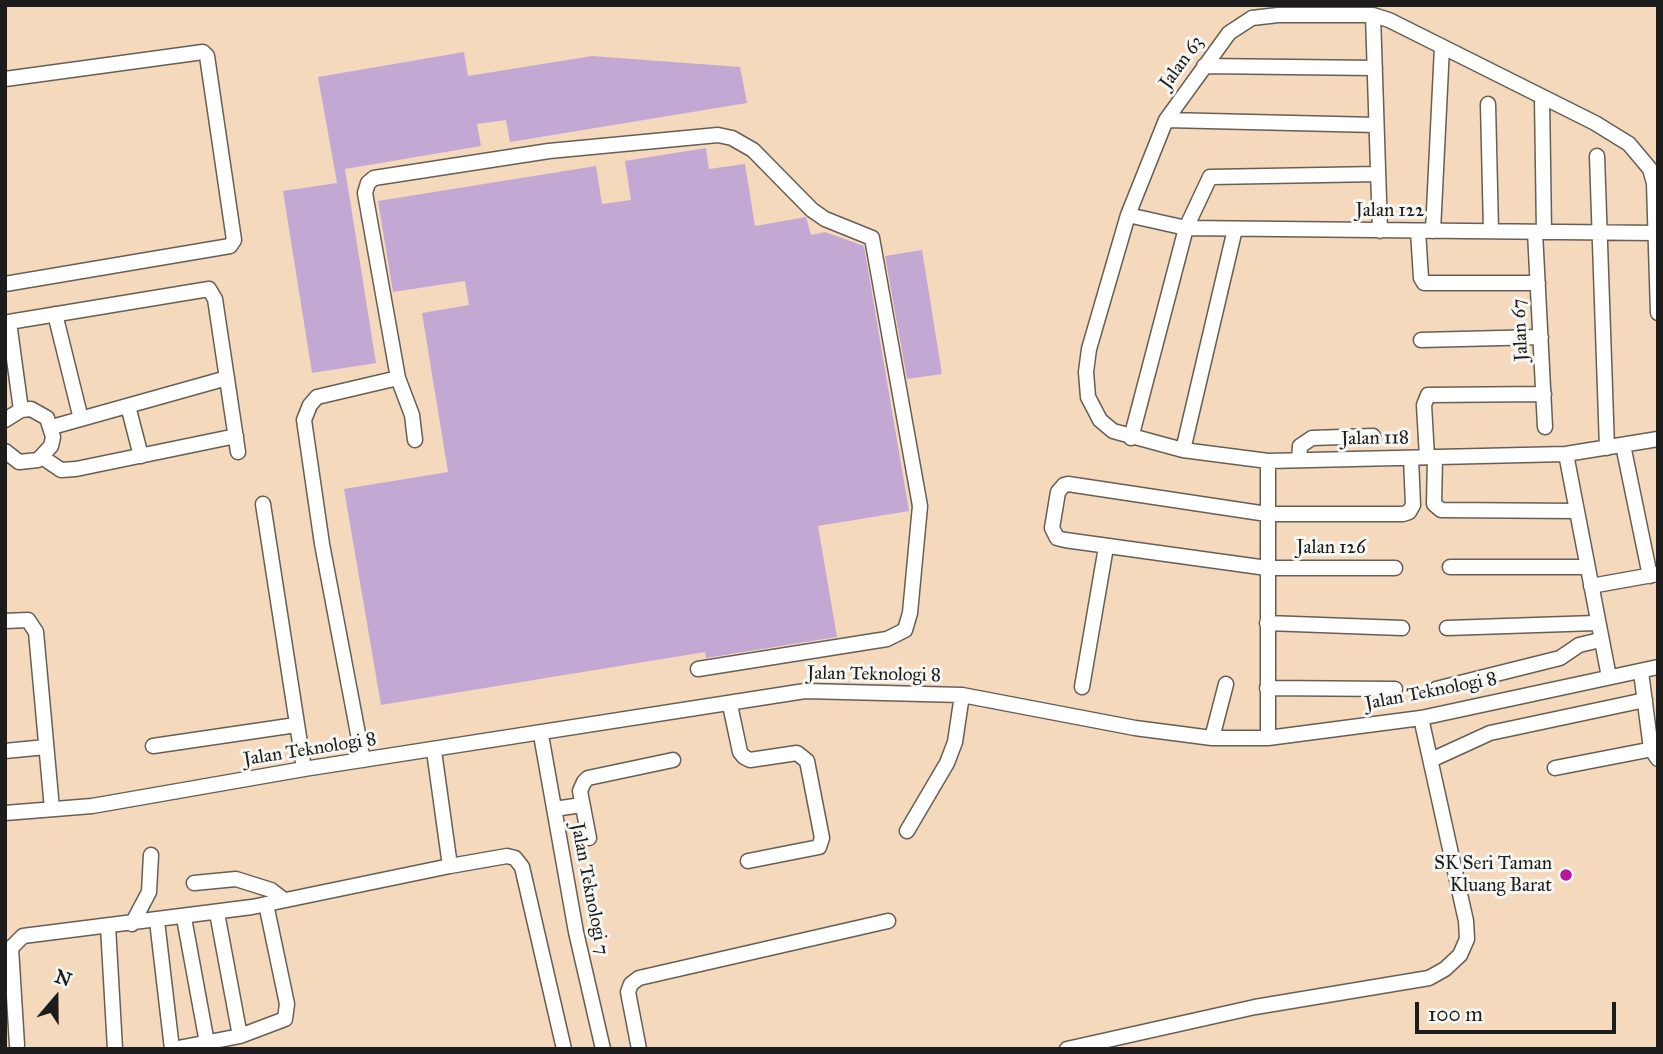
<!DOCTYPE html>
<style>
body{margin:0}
#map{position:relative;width:1663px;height:1054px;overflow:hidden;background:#f4d9bc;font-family:"IM FELL Great Primer",serif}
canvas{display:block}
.frame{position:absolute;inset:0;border:7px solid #1c1c1c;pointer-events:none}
.north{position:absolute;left:21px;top:963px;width:70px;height:70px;-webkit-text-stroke:5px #f6f6f2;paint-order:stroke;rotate:20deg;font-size:19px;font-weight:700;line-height:28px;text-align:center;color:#1c1c1c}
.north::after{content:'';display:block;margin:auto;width:24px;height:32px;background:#1c1c1c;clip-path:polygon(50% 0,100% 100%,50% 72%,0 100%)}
.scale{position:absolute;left:1415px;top:1002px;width:201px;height:32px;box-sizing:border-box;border:4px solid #1c1c1c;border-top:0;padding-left:9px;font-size:21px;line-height:24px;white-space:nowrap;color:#1c1c1c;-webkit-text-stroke:5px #f6f6f2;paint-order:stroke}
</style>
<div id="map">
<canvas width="1663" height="1054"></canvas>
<div class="frame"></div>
<div class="north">N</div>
<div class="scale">100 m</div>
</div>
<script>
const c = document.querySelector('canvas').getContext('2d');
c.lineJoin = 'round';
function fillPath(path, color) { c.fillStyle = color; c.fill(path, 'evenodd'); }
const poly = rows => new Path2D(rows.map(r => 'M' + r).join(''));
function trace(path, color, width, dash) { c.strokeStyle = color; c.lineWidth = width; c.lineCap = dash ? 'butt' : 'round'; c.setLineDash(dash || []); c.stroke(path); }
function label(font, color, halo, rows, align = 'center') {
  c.font = font + ' "IM FELL Great Primer",serif'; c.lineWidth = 6; c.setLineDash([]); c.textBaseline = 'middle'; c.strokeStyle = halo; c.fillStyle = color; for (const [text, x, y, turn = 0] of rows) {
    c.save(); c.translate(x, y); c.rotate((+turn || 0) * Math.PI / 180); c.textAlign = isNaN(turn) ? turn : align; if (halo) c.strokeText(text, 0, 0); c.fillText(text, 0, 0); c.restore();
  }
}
const building = poly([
 [464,52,468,76,592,56,740,67,747,103,510,142,506,120,477,124,481,146,345,169,376,363,312,373,283,191,337,183,318,77],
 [706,148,709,169,745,164,755,226,806,217,811,235,825,232,864,246,909,511,818,526,837,637,706,658,705,652,381,705,344,489,448,472,422,313,469,305,465,281,393,292,378,201,596,166,602,204,631,200,625,161],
 [922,250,942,374,907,379,885,256]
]);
const minor = poly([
 [1373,15,1380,231],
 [1204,66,1375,68],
 [5,79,203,52,207,56,234,240,230,246,5,284],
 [1542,97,1544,232],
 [1488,104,1491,231],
 [1166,120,1376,125],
 [1597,156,1607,448],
 [1128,215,1186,228,1654,233],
 [1418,231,1421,278,1424,283,1538,283],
 [1433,231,1442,47],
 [1535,232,1545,427],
 [1658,313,1654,183,1650,169,1629,144,1595,123,1389,20,1373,15,1278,15,1252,18,1229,33,1166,120,1128,215,1089,349,1086,372,1088,397,1100,420,1113,431,1183,450,1268,461,1566,454,1658,439],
 [55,314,81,419],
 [9,322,209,289,215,299,238,452],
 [5,323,9,322,21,410],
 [1421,340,1541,337],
 [398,378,412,415,415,440],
 [128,406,141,456],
 [5,420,21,410,31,409,47,418,53,437,51,446,38,460,19,462,5,451],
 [52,427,227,378],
 [1131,438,1186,228,1210,177,1378,174],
 [1623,445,1650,576],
 [1183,450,1235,229],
 [1566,454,1609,677],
 [42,457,61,470,76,469,236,436],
 [1427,457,1424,405,1428,395,1544,394],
 [1435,457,1434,504,1441,510,1577,511],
 [1299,460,1300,446,1312,438,1373,436],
 [1268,461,1268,738],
 [263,504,304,769],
 [1450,567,1587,567],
 [1395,568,1267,568,1065,540,1057,538,1052,528,1058,492,1064,485,1068,484,1267,514,1403,514,1409,512,1413,505,1411,458],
 [1591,586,1658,574],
 [5,621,28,620,36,632,52,809],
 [1267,623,1402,628],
 [1447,628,1596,623],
 [1641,672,1651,749,1658,759],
 [1082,687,1106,547],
 [1267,688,1395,689],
 [1436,689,1560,658,1579,645,1600,640],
 [730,705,740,752,744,757,750,760,797,753,807,761,822,838,819,847,748,861],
 [541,735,576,932,603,1049],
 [1212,738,1226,684],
 [153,746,296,725],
 [5,751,46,747],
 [363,760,322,544,304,420,310,405,317,397,398,378,365,193,368,183,374,178,549,151,718,135,732,138,753,150,812,210,825,219,872,238,920,506,910,613,905,630,887,639,698,669],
 [1431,760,1490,733,1645,700],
 [1555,768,1658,748],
 [554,809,582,805],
 [5,813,92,806,304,769,805,691,962,695,1135,728,1212,738,1268,738,1421,718,1658,667],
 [907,831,947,763,955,742,962,695],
 [589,838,580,791,584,782,588,778,673,760],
 [450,866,507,856,515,858,522,867,564,1049],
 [194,883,236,879,271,890,284,900],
 [217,913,240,1036],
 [184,918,207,1043],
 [157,921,172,1049],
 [132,924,149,892,151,855],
 [108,926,115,1049],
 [17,1045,11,948,23,936,252,907,450,866,434,751],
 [173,1049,240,1036,285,1019,287,1004,266,904],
 [639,1049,628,992,631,984,639,978,888,921],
 [1067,1049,1255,1007,1429,978,1445,969,1460,955,1467,939,1466,921,1421,718]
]);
const markers = [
 [1566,875,7,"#b5179e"]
];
const streetNames = [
 ["Jalan 63",1182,63,-54],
 ["Jalan 122",1390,211],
 ["Jalan 67",1521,330,-93],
 ["Jalan 118",1375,439,-1],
 ["Jalan 126",1331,548],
 ["Jalan Teknologi 8",874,675,1],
 ["Jalan Teknologi 8",1431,692,-11],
 ["Jalan Teknologi 8",310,750,-9],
 ["Jalan Teknologi 7",589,889,79]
];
const poiNames = [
 ["SK Seri Taman",1552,864],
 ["Kluang Barat",1552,886]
];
fillPath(building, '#c4a8d4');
trace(minor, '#685e54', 17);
trace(minor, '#fff', 14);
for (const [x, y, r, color] of markers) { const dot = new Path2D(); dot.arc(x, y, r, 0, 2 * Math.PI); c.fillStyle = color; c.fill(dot); trace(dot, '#f6f6f2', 2.5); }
label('19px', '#1c1c1c', '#f6f6f2', streetNames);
label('19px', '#1c1c1c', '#f6f6f2', poiNames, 'right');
</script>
